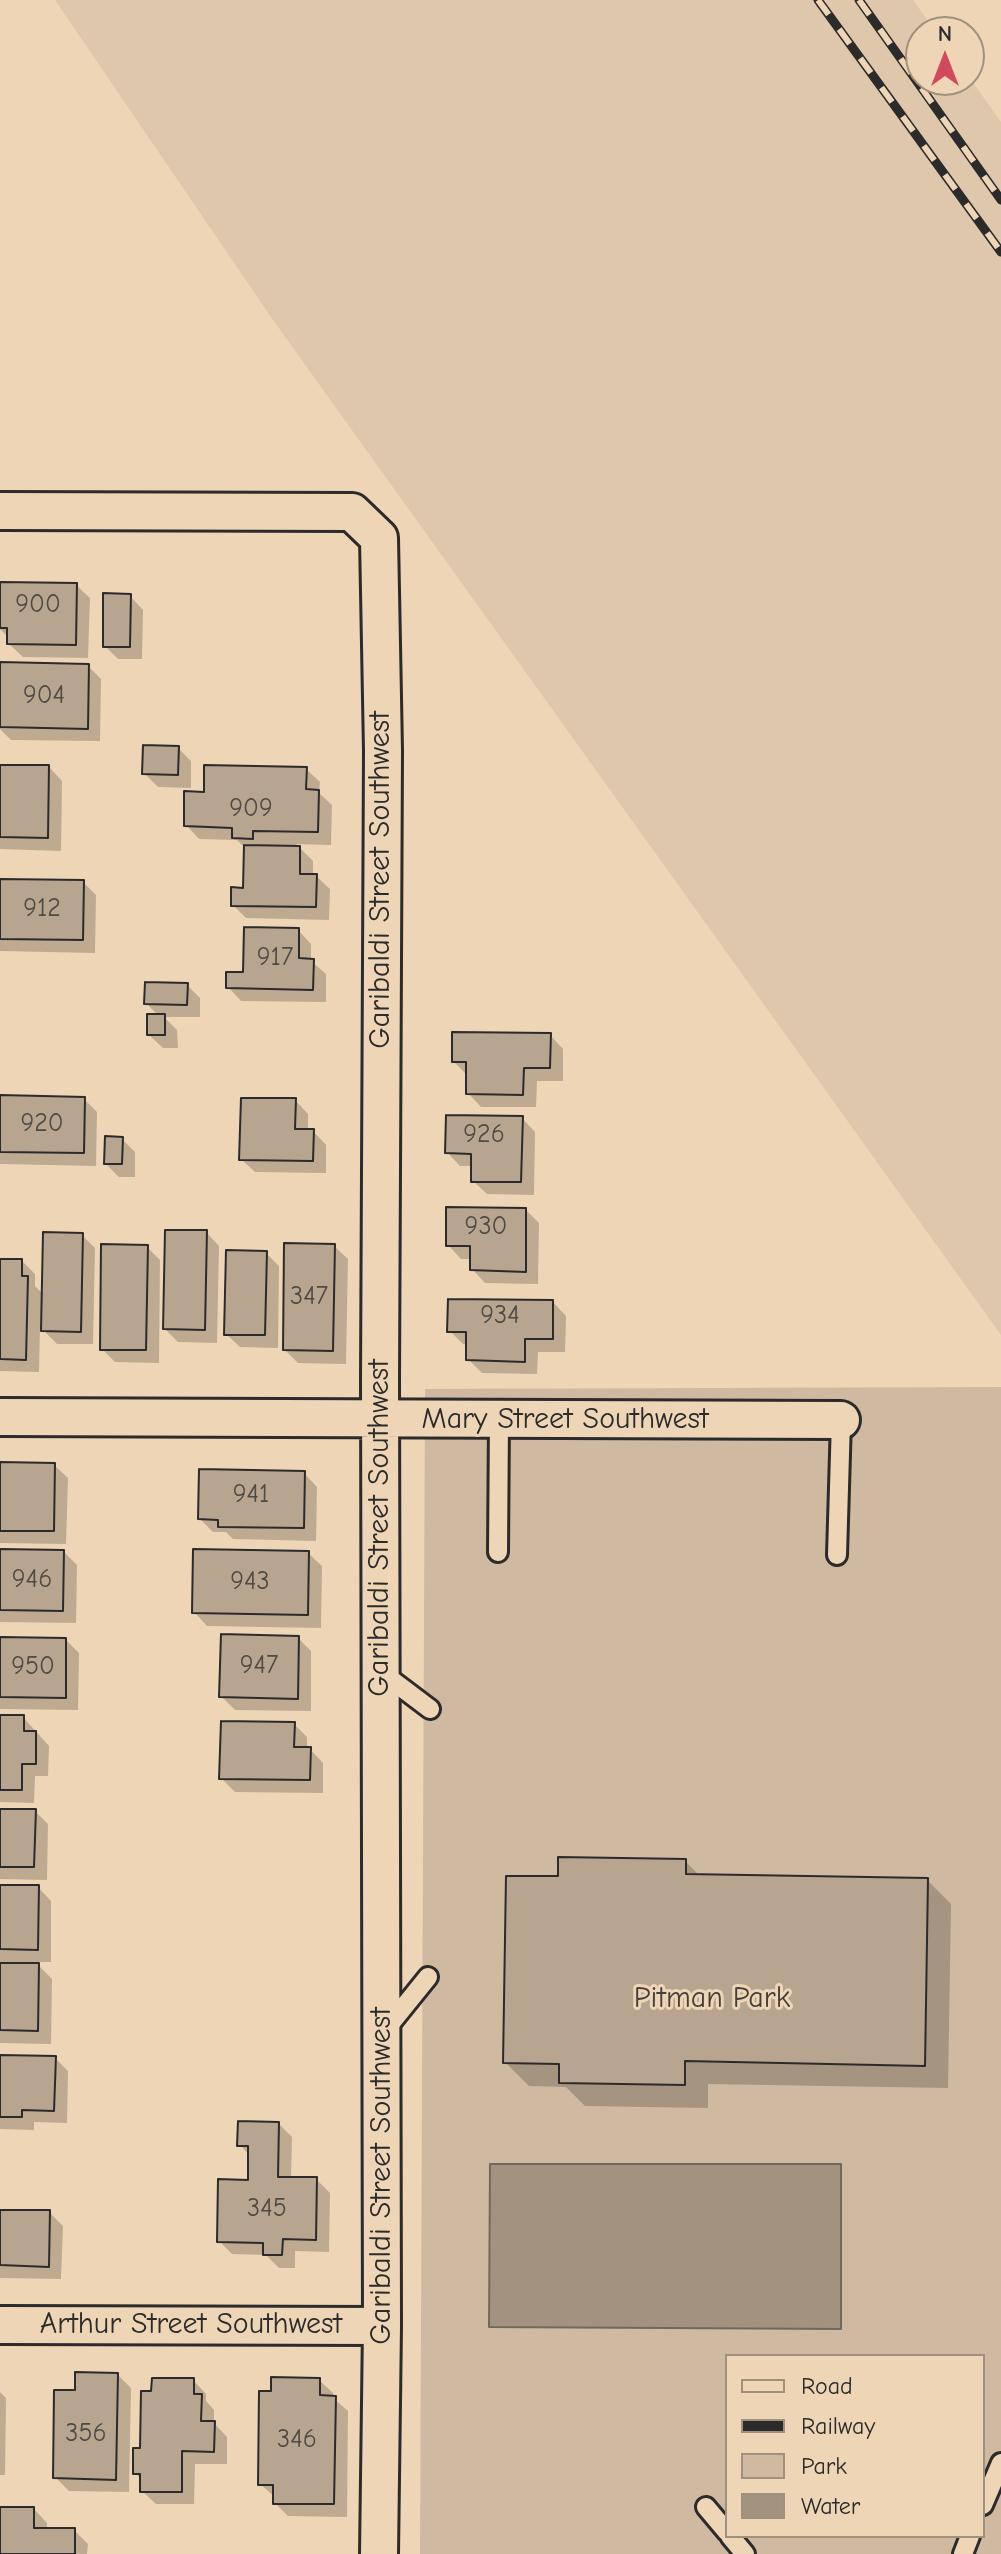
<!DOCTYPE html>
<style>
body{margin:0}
#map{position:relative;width:1001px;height:2554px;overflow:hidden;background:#eed5b6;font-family:"Comic Neue",sans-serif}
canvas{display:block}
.legend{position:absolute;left:725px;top:2354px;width:260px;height:184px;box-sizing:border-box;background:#eed5b6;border:2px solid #a0917e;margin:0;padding:10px 14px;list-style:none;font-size:24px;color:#2b2b2b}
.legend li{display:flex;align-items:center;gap:16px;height:40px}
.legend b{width:40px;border:2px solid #a0917e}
.north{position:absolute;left:905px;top:16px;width:80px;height:80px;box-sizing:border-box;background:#eed5b6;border:2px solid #a0917e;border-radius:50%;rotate:0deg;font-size:22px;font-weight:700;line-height:32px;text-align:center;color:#2b2b2b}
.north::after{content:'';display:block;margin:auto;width:28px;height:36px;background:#d1495b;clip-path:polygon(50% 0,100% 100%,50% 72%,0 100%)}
</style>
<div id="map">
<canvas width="1001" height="2554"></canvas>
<ul class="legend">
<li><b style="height:10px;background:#eed5b6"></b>Road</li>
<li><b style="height:10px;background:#2b2b2b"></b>Railway</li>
<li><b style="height:22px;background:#cfb9a0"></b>Park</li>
<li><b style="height:22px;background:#a2927f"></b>Water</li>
</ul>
<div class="north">N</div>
</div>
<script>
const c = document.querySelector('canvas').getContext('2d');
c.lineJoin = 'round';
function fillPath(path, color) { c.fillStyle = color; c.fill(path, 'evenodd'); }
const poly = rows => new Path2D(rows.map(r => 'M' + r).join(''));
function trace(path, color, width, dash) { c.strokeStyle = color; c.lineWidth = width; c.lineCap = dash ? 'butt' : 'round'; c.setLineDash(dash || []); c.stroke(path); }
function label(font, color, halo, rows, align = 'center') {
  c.font = font + ' "Comic Neue",sans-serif'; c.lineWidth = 6; c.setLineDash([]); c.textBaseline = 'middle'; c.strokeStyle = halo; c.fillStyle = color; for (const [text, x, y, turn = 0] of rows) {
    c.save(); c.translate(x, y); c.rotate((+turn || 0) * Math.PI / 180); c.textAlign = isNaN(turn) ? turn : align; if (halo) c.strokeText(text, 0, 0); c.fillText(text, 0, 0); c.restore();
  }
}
const built = poly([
 [55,0,913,0,936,32,921,32,921,80,969,80,969,77,1001,122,1001,1335,273,320]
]);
const green = poly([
 [1001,1387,1001,2554,420,2554,425,1389],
 [727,2356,983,2356,983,2536,727,2536]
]);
const water = poly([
 [490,2164,841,2164,841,2329,489,2327,490,2164]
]);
const shadow = poly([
 [0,584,76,585,90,598,88,658,23,657,9,644,9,638,0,629],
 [130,596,143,610,142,659,118,659,105,646],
 [0,664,88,666,101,679,100,741,11,740,0,729],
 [178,748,191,761,191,788,158,787,144,773],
 [0,767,49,767,62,781,61,851,0,849],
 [306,769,320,782,319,793,332,805,331,845,296,844,313,861,313,876,316,876,330,889,329,920,246,918,233,905,245,890,246,849,237,840,199,839,186,825,206,794],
 [0,881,83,882,96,895,95,953,0,951],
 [298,930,311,944,311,961,326,974,326,1002,241,1001,228,987],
 [187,985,200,998,200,1017,164,1017,177,1030,178,1048,163,1048,149,1035,159,1016,146,1003],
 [550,1035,563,1049,563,1081,537,1081,536,1107,481,1107,468,1093,468,1076,454,1062],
 [0,1097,84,1099,97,1112,96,1166,0,1164],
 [295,1100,308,1114,308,1131,313,1131,326,1145,326,1173,255,1172,241,1159],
 [522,1118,535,1132,534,1195,487,1194,473,1181,473,1166,460,1166,447,1152],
 [122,1139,135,1152,135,1177,119,1177,106,1164],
 [526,1210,539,1223,538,1284,485,1283,472,1269,472,1259,461,1259,448,1245],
 [206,1232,219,1246,217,1343,178,1342,165,1329],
 [82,1235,95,1248,93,1344,57,1344,40,1327,39,1372,0,1371,0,1261,22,1261,35,1274,35,1286,44,1295],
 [334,1246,348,1259,346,1364,298,1363,285,1350],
 [147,1247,160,1260,159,1363,115,1362,102,1349],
 [266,1253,279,1266,278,1348,240,1347,226,1334],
 [553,1302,566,1316,565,1352,538,1352,537,1374,482,1373,468,1359,468,1345,463,1344,450,1331],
 [0,1464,54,1465,68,1478,66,1544,0,1543],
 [304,1473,317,1487,316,1541,233,1539,226,1532,213,1532,200,1519],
 [0,1551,64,1552,77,1565,76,1623,0,1622],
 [308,1553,322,1566,321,1628,207,1626,194,1612],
 [298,1638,311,1651,311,1711,235,1710,221,1696],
 [0,1639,66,1640,79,1653,78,1710,0,1709],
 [0,1717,23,1717,49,1746,48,1776,35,1776,34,1803,0,1802],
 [294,1724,307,1737,307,1749,310,1749,323,1763,323,1793,235,1792,221,1778],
 [0,1811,35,1811,48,1824,47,1880,0,1879],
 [685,1861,700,1876,927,1880,951,1904,948,2088,708,2084,708,2108,585,2106,566,2087,529,2086,505,2062],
 [0,1887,38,1887,51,1901,51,1962,35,1962,52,1979,51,2044,0,2043],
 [0,2057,55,2058,68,2071,67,2123,34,2122,34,2130,0,2129],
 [279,2124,292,2137,291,2179,316,2179,330,2193,329,2252,295,2251,295,2268,279,2268,266,2255,232,2254,219,2241,250,2182,250,2156,240,2145],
 [0,2212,49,2212,63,2226,61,2279,0,2278],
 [118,2375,131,2388,129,2492,69,2491,55,2477,77,2392],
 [193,2380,206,2394,206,2401,214,2410,214,2423,227,2437,227,2464,195,2464,194,2504,156,2504,142,2491,142,2480,135,2473,142,2450],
 [319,2380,333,2393,333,2398,348,2411,347,2517,288,2516,275,2503,275,2497,260,2484,273,2393],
 [0,2392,6,2398,5,2475,0,2475],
 [0,2509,34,2509,47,2523,47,2530,74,2530,88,2544,87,2554,0,2554]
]);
const building = poly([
 [0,582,77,583,76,645,7,644,7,628,0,628,0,582],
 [103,593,131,594,130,647,103,647,103,593],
 [0,662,89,664,88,729,0,727,0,662],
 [143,745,179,746,178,775,142,774,143,745],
 [0,765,49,765,48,838,0,837,0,765],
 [204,765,307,767,306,789,319,790,318,832,253,831,253,839,232,838,232,828,184,826,184,791,204,792,204,765],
 [244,845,300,846,300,874,317,874,316,907,231,906,231,887,243,888,244,845],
 [0,879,84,880,83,940,0,939,0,879],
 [244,927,299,928,299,958,314,959,313,990,226,988,226,972,243,972,244,927],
 [145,982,188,983,187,1005,144,1004,145,982],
 [147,1014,165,1014,165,1035,147,1035,147,1014],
 [452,1032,551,1033,550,1068,524,1068,523,1095,466,1094,466,1062,452,1062,452,1032],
 [0,1095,85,1097,84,1153,0,1152,0,1095],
 [241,1098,296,1098,295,1129,314,1129,313,1161,239,1160,241,1098],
 [446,1115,523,1116,521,1182,471,1182,471,1154,445,1153,446,1115],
 [105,1136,123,1137,122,1164,104,1164,105,1136],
 [446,1207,526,1208,526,1272,470,1270,470,1246,446,1246,446,1207],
 [165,1230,207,1230,205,1330,163,1329,165,1230],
 [43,1232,83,1233,81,1332,41,1331,43,1232],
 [284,1243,335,1244,333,1351,283,1350,284,1243],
 [101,1244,148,1245,146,1350,100,1350,101,1244],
 [226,1250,267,1251,265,1335,224,1335,226,1250],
 [0,1259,22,1259,22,1276,28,1276,26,1360,0,1359,0,1259],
 [448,1299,553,1300,553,1339,525,1339,525,1362,466,1360,466,1332,447,1332,448,1299],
 [0,1462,55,1463,54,1531,0,1531,0,1462],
 [199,1469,305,1471,304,1528,218,1527,218,1520,198,1519,199,1469],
 [0,1549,64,1550,63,1611,0,1610,0,1549],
 [193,1549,309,1551,308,1615,192,1613,193,1549],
 [221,1634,299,1636,298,1699,219,1697,221,1634],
 [0,1637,66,1638,66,1698,0,1697,0,1637],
 [0,1715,24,1715,24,1731,36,1731,36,1764,22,1764,22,1790,0,1790,0,1715],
 [221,1721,295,1722,294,1747,311,1747,310,1780,219,1779,221,1721],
 [0,1809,36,1809,34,1867,0,1867,0,1809],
 [558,1857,686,1859,686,1874,928,1878,925,2066,685,2061,685,2085,559,2083,559,2064,503,2063,506,1876,558,1876,558,1857],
 [0,1885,39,1885,38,1950,0,1949,0,1885],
 [0,1963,39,1963,38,2031,0,2030,0,1963],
 [0,2055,56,2056,54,2111,22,2110,22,2117,0,2117,0,2055],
 [238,2121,279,2122,278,2177,317,2177,316,2240,283,2239,282,2255,263,2255,263,2243,217,2242,218,2179,248,2180,248,2146,237,2146,238,2121],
 [0,2210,50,2210,49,2267,0,2265,0,2210],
 [75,2372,118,2373,116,2480,53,2478,54,2390,75,2390,75,2372],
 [271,2377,320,2378,320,2395,336,2396,334,2504,273,2504,273,2485,258,2485,259,2391,271,2391,271,2377],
 [152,2378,194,2378,194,2394,202,2394,201,2421,215,2421,214,2452,182,2451,182,2492,140,2492,140,2474,133,2474,133,2448,140,2448,141,2391,151,2391,152,2378],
 [0,2507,34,2507,34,2528,75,2528,75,2554,0,2554,0,2507]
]);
const service = poly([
 [498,1552,499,1420],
 [837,1555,841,1420],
 [381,1672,430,1709],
 [386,2029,428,1977],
 [983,2505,1001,2463],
 [706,2507,727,2532],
 [730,2536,745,2554],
 [963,2554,970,2536]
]);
const minor = poly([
 [0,511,352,512,379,538,383,751,380,1379,382,2326,379,2554],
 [0,1417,841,1420],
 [0,2325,382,2326]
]);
const rail = poly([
 [818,0,1001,252],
 [859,0,1001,200]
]);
const numberNames = [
 ["900",38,605],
 ["904",44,696],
 ["909",251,809],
 ["912",42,909],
 ["917",275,958],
 ["920",42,1124],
 ["926",484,1135],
 ["930",486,1227],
 ["347",309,1297],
 ["934",500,1316],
 ["941",251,1495],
 ["946",32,1580],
 ["943",250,1582],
 ["947",259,1666],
 ["950",33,1667],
 ["345",267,2209],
 ["356",86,2434],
 ["346",297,2440]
];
const streetNames = [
 ["Garibaldi Street Southwest",381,880,-90],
 ["Mary Street Southwest",565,1420],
 ["Garibaldi Street Southwest",380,1528,-90],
 ["Garibaldi Street Southwest",382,2176,-90],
 ["Arthur Street Southwest",191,2325]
];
const parkNames = [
 ["Pitman Park",712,1999]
];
fillPath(built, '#dec7aa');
fillPath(green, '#cfb9a0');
fillPath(water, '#a2927f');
trace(water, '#72695d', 2);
fillPath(shadow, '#0003');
fillPath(building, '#b8a58f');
trace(building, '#2b2b2b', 2);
trace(service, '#2b2b2b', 24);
trace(minor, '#2b2b2b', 42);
trace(service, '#eed5b6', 18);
trace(minor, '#eed5b6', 36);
trace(rail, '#2b2b2b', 9);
trace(rail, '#eed5b6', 6, [18]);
label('26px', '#4e4a44', null, numberNames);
label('30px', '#2b2b2b', '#eed5b6', streetNames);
label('30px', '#44403d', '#eed5b6', parkNames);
</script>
